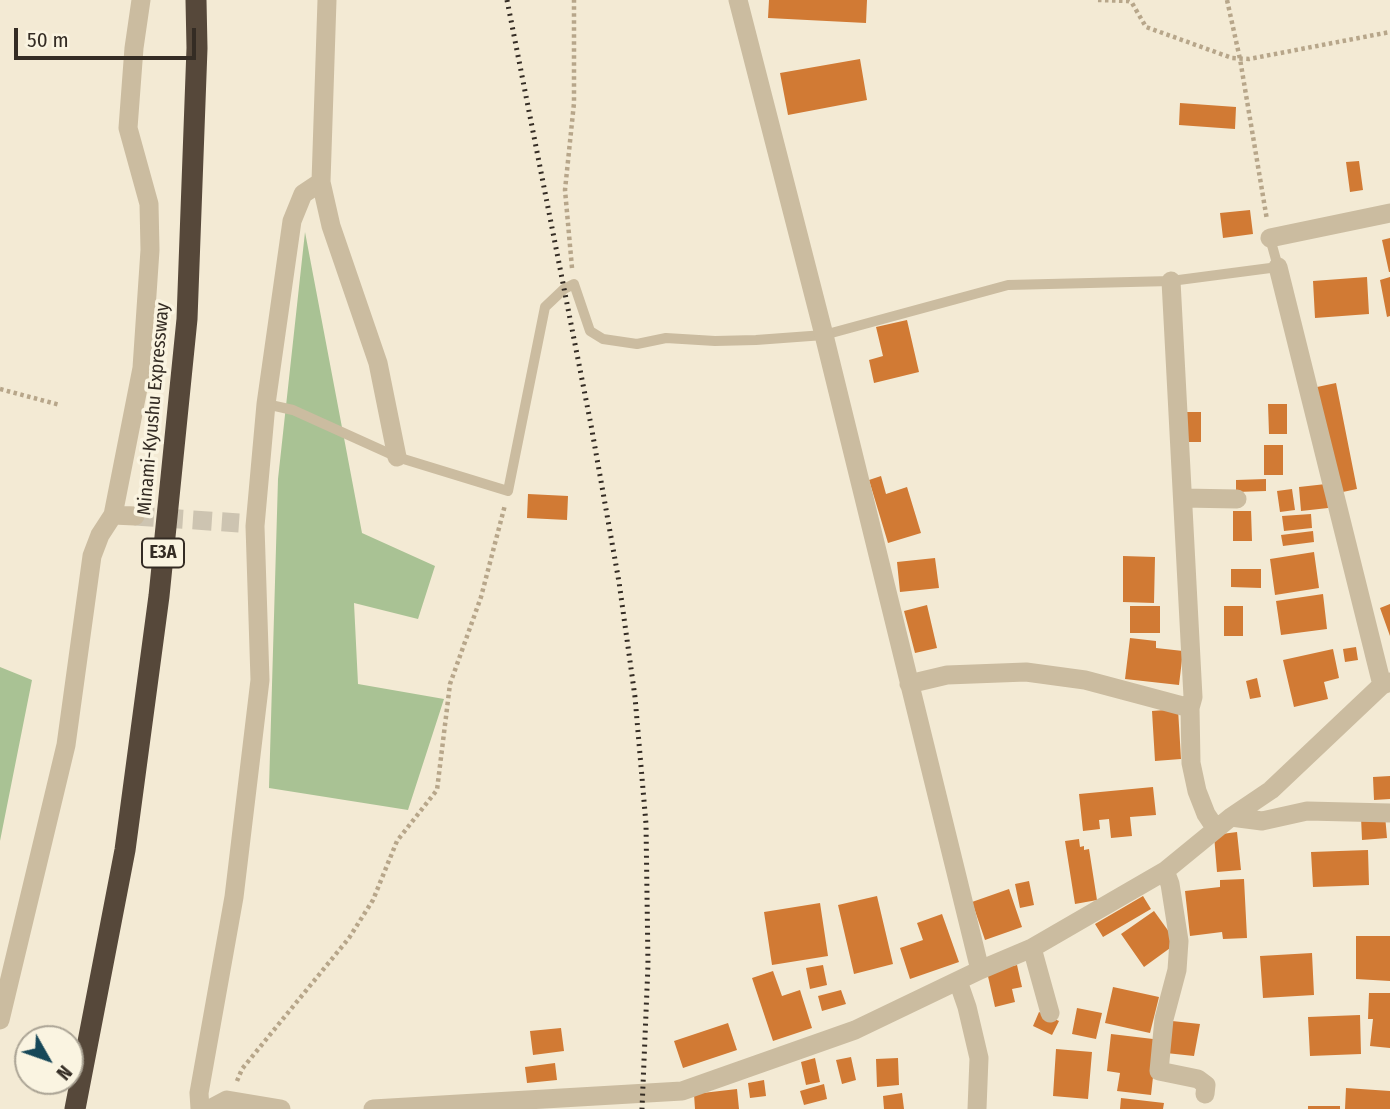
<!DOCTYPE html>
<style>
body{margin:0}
#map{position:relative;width:1390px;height:1109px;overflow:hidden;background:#f3ead4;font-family:"Fira Sans Condensed",sans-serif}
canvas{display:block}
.north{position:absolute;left:14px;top:1025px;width:70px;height:70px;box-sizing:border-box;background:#faf4e1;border:2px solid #aba495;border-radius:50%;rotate:130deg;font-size:19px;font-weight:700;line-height:28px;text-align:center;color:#342c24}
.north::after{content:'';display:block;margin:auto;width:24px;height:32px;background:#164758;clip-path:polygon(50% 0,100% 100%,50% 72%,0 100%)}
.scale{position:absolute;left:14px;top:28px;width:182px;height:32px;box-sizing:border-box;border:4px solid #342c24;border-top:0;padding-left:9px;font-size:21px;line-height:24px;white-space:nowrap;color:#342c24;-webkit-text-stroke:5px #faf4e1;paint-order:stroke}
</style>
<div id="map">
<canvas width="1390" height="1109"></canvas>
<div class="north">N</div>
<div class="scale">50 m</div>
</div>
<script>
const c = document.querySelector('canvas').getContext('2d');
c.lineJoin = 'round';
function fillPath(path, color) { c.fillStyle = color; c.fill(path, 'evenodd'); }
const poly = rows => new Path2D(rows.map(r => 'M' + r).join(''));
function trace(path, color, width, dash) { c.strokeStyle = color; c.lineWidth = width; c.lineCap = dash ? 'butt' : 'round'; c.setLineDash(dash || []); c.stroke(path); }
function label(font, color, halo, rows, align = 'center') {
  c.font = font + ' "Fira Sans Condensed",sans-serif'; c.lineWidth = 7; c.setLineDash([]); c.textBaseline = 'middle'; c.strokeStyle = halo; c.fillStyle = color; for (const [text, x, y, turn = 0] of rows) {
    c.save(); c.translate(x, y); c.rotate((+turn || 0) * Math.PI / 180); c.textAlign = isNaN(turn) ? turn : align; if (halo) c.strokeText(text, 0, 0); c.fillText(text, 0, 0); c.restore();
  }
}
const green = poly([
 [305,232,362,533,435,566,418,619,354,603,358,684,444,699,408,810,269,788,278,479],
 [0,667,32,680,0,841]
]);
const building = poly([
 [769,0,867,0,866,23,768,18],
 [860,59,867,100,788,115,780,73],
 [1180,103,1236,107,1235,129,1179,125],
 [1359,161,1363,190,1350,192,1346,162],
 [1250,210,1253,234,1223,238,1220,213],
 [1390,238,1390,272,1389,272,1382,240],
 [1367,277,1369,314,1315,318,1313,281],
 [1390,277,1390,316,1387,317,1380,280],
 [907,320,919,372,874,383,869,360,883,356,876,327],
 [1336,383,1357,489,1338,493,1317,387],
 [1268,404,1287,404,1287,434,1269,434],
 [1182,412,1201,412,1201,442,1182,442],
 [1264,445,1283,445,1283,475,1264,475],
 [881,476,886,494,907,487,921,533,888,543,869,480],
 [1266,479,1266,491,1236,492,1236,480],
 [1326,484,1328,508,1301,511,1299,487],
 [1292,489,1295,510,1280,512,1277,491],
 [528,494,568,496,567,520,527,518],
 [1233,511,1251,511,1252,541,1233,541],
 [1311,514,1312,528,1284,531,1282,516],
 [1313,531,1314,542,1283,546,1281,535],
 [1314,552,1319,588,1275,595,1270,559],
 [1123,556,1155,557,1154,603,1123,602],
 [935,558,939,588,900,592,897,562],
 [1231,569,1261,569,1261,588,1231,587],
 [1323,594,1327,629,1281,635,1276,601],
 [1390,604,1390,636,1380,608],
 [927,605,937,648,915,653,904,611],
 [1130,606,1160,606,1160,633,1130,633],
 [1224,606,1243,606,1243,636,1224,636],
 [1130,638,1156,641,1156,648,1183,651,1179,685,1125,679],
 [1356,647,1358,660,1345,662,1343,649],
 [1333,649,1339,678,1324,682,1328,699,1294,707,1283,660],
 [1257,678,1261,697,1250,699,1246,681],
 [1178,709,1181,759,1155,761,1152,711],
 [1390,776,1390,799,1374,800,1373,777],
 [1153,787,1156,815,1130,817,1132,836,1111,838,1109,819,1099,820,1100,829,1083,831,1079,794],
 [1385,815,1387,838,1362,840,1361,817],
 [1237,832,1241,870,1217,872,1214,835],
 [1079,839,1080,847,1084,846,1084,850,1089,849,1097,900,1075,904,1065,841],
 [1368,850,1369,885,1313,887,1311,852],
 [1244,879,1247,938,1223,939,1222,932,1190,936,1185,891,1220,887,1220,880],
 [1029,881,1034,905,1020,908,1015,884],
 [1009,889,1022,927,985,940,972,902],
 [877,896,893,964,854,974,838,905],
 [1143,896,1151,909,1103,937,1095,924],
 [820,903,828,956,772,965,764,912],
 [1154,911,1177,943,1144,967,1121,934],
 [942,914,959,962,910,979,900,948,923,940,917,923],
 [1356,936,1390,936,1390,981,1356,979],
 [1312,953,1314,995,1263,998,1260,956],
 [823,965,827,985,810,989,806,968],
 [1017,965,1022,987,1012,989,1015,1002,995,1007,987,972],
 [773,971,782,996,800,990,812,1028,773,1041,752,978],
 [1113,987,1159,997,1150,1033,1105,1023],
 [841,990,846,1004,822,1011,818,996],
 [1369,993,1390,993,1390,1048,1370,1046,1373,1019,1368,1019],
 [1077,1008,1102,1013,1096,1039,1072,1034],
 [1039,1012,1059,1021,1052,1035,1033,1026],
 [1360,1015,1361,1054,1310,1056,1308,1017],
 [1172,1021,1200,1024,1194,1056,1166,1053],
 [728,1023,737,1050,683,1068,674,1041],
 [561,1028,564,1051,533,1055,530,1031],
 [1111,1034,1153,1039,1154,1068,1151,1095,1117,1091,1120,1073,1107,1071],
 [1056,1049,1092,1052,1088,1099,1053,1096],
 [851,1057,856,1080,842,1084,836,1060],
 [815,1058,820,1082,806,1085,801,1062],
 [898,1058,899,1085,877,1087,876,1059],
 [555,1063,557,1080,527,1083,525,1067],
 [764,1080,766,1096,750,1098,748,1083],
 [824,1084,827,1099,804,1105,800,1091],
 [1346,1088,1390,1091,1390,1109,1345,1109],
 [737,1089,739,1109,695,1109,694,1094],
 [902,1093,904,1109,884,1109,883,1096],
 [1121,1098,1164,1103,1163,1109,1120,1109],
 [1308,1106,1340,1106,1340,1109,1308,1109]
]);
const minorTunnel = poly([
 [135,516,239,523]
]);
const path = poly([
 [1098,0,1128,1,1132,3,1146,27,1232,58,1249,59,1390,32],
 [1227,0,1240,59,1267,220],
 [572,268,565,190,574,103,574,0],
 [0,389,60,405],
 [237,1081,242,1069,349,938,373,900,397,841,437,790,450,684,481,597,505,505]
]);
const service = poly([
 [266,404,293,410,397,457,508,491,545,307,564,289,574,284,590,331,603,339,637,344,666,338,715,341,756,340,824,335,1008,285,1171,281,1278,267,1270,238]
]);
const minor = poly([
 [738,0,824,335,980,970],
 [321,182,331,226,378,363,397,457],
 [1270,238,1390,213],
 [1278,267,1382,685],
 [1171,281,1193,697,1190,708,1191,763,1197,791,1206,814,1216,829],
 [1183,498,1237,499],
 [113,515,135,516],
 [909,684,947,675,1026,672,1085,680,1190,708],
 [1231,817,1262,821,1307,811,1390,813],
 [1165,871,1170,884,1179,941,1177,970,1164,1019,1159,1071,1198,1079,1206,1085,1205,1094],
 [1032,948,1050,1013],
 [958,981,967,1007,979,1058,977,1109],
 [0,1020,66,745,92,556,100,535,113,515,142,368,150,250,149,204,128,128,134,48,141,0],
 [200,1109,199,1093,234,897,260,680,255,526,266,404,292,221,303,194,321,182,327,0],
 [210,1109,227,1100,281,1109],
 [373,1109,682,1091,855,1030,980,970,1032,948,1165,871,1231,817,1271,790,1382,685,1390,682]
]);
const motorway = poly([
 [75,1109,125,850,159,596,187,319,197,48,196,0]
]);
const rail = poly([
 [507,0,591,425,619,582,635,697,646,824,648,965,642,1109]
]);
const shields = [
 [163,553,42]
];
const shieldNames = [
 ["E3A",163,553]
];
const streetNames = [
 ["Minami-Kyushu Expressway",154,409,-85]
];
fillPath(green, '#a9c294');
fillPath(building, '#d17a34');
trace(minorTunnel, '#cdc4b1', 19, [19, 10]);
trace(path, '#b7a68a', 4.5, [3.5, 3.5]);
trace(service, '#cbbca0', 10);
trace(minor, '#cbbca0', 19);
trace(motorway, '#56483a', 21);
trace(rail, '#342c24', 5, [2, 5]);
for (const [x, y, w] of shields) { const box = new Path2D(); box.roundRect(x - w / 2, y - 14.5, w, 29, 5); c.fillStyle = '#faf4e1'; c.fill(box); trace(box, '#342c24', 2); }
label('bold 18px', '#342c24', null, shieldNames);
label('19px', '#342c24', '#faf4e1', streetNames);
</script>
